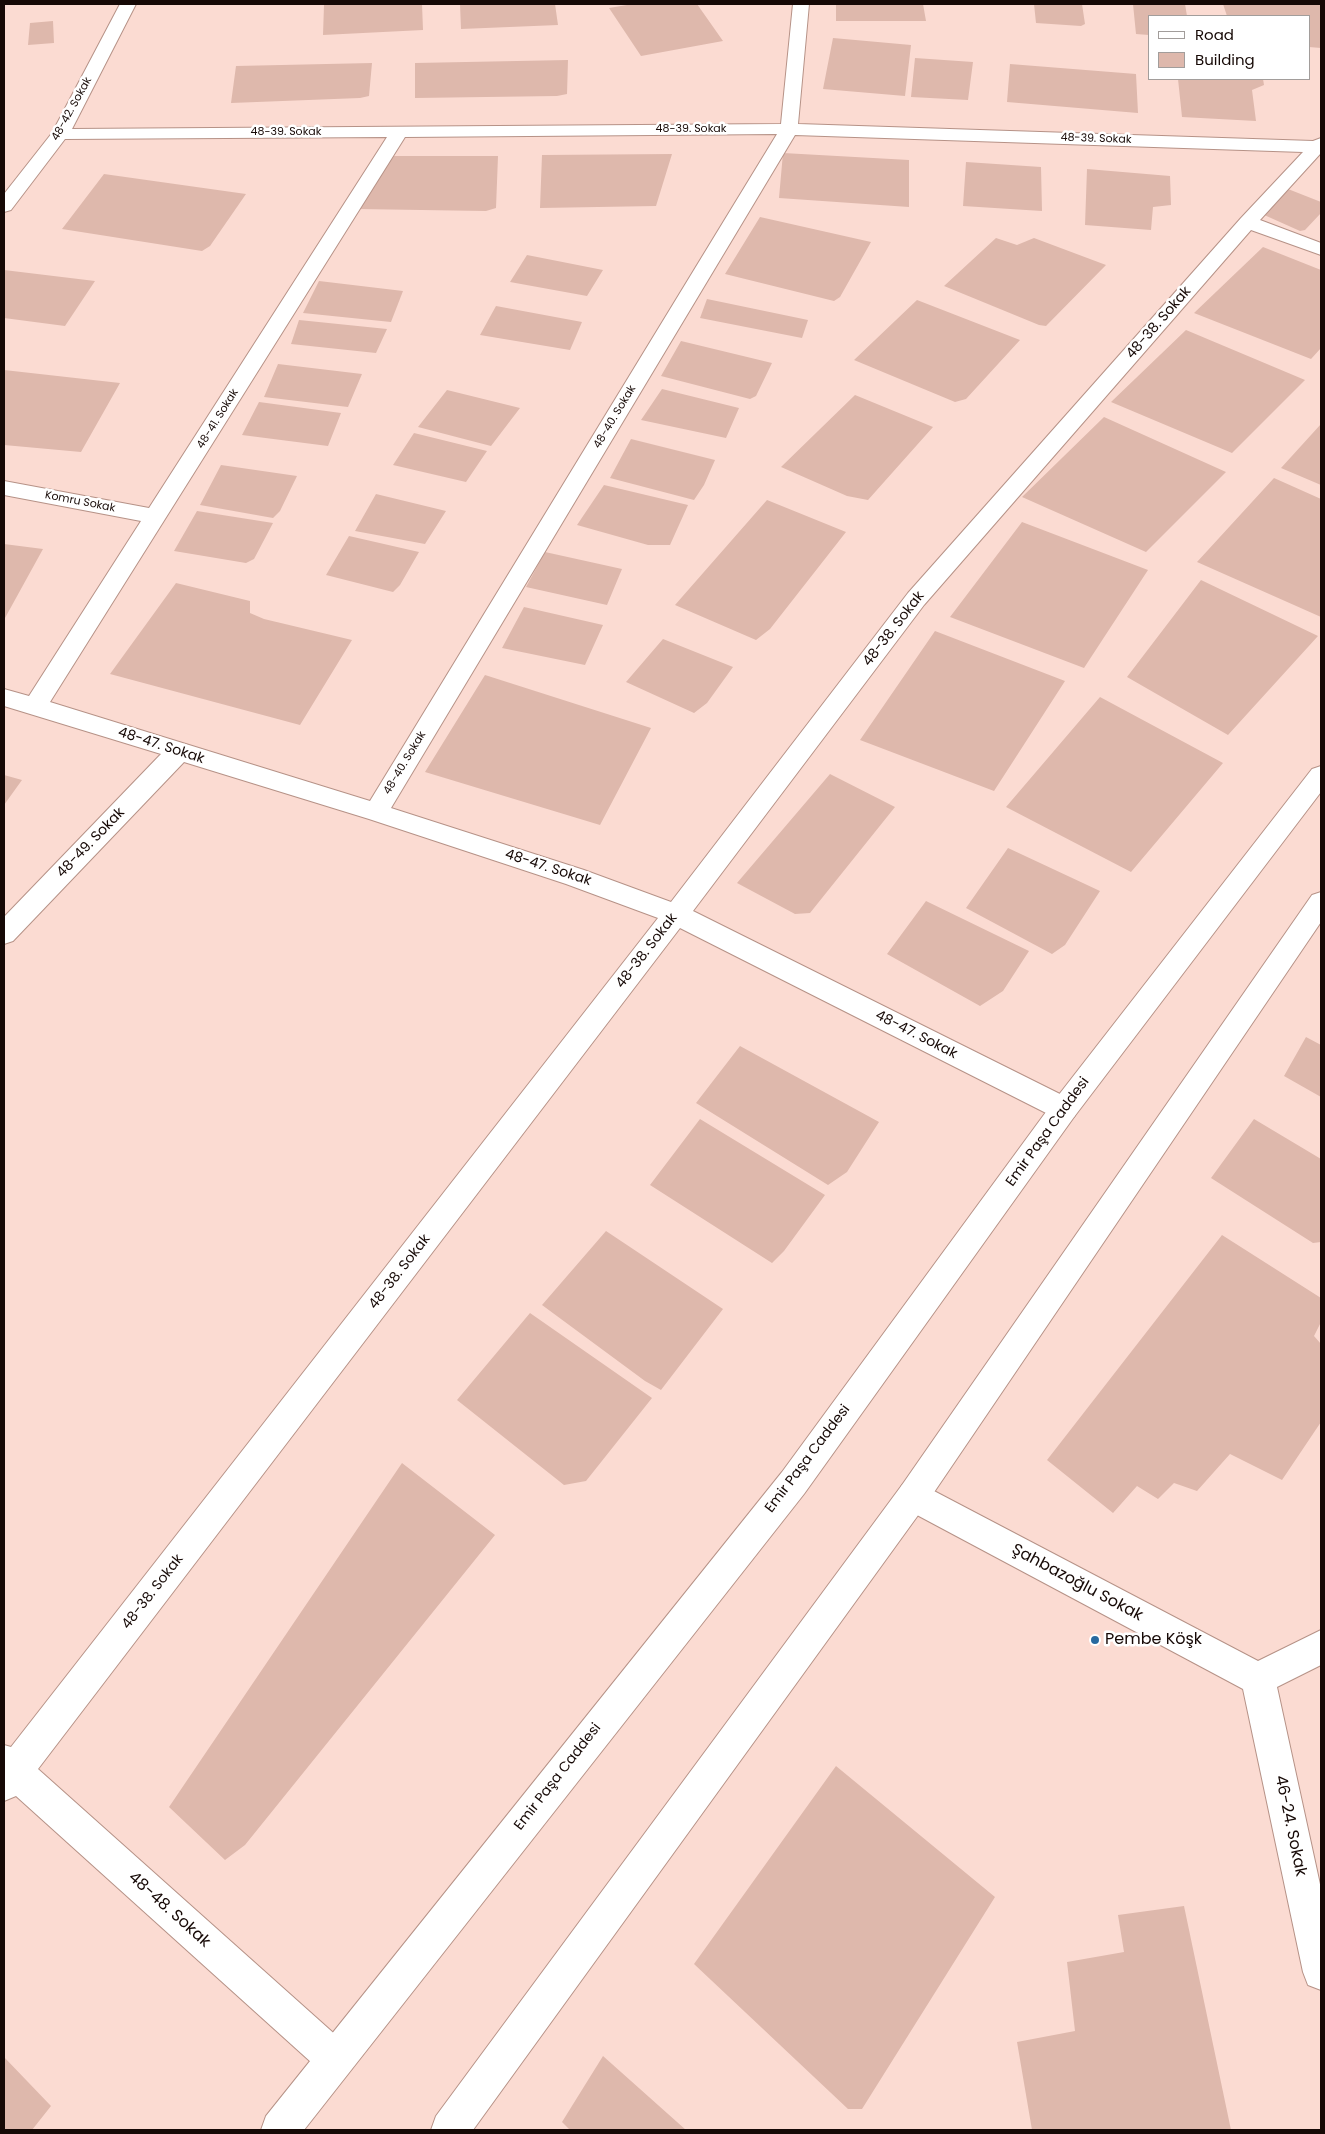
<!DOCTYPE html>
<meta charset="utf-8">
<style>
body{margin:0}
#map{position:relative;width:1325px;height:2134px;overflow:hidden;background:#fbdbd2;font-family:Poppins,sans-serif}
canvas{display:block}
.frame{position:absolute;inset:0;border:5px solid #160906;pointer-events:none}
.legend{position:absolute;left:1148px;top:15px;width:162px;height:65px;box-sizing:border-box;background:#fff;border:1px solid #a29d9b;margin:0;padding:6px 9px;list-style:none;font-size:15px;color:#160906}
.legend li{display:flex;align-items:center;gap:10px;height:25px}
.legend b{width:25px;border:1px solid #a29d9b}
</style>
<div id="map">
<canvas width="1325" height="2134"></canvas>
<div class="frame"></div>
<ul class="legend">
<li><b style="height:6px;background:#fff"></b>Road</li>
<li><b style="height:14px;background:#deb8ac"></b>Building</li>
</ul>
</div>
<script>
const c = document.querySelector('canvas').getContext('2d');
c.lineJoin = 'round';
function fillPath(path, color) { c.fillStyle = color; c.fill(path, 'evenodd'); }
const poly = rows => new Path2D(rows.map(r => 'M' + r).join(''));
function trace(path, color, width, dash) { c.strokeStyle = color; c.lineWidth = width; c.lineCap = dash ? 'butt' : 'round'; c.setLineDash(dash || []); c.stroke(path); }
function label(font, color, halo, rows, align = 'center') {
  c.font = font + ' Poppins,sans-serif'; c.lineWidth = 5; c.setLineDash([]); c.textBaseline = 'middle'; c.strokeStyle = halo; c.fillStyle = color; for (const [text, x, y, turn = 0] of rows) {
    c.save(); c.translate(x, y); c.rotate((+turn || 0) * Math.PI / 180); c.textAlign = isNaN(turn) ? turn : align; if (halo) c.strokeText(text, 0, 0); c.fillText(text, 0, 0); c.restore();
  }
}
const building = poly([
 [357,4,422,4,423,30,323,35,324,5],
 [460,4,555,4,558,25,461,29],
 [633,4,697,4,723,41,641,56,609,8],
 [836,4,923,4,926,21,836,21],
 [1034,4,1082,4,1085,24,1081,26,1036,23],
 [1133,4,1185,4,1187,16,1149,16,1149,35,1136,34],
 [1223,4,1321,4,1321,48,1309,47,1309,16,1227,16],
 [53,21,54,43,28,45,30,23],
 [833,38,911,45,905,96,823,89],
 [915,58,973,62,968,100,911,97],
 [568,60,567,94,557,96,415,98,415,63],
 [372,63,369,96,360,98,231,103,236,66],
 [1010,64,1136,74,1138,113,1007,102],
 [1178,79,1263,79,1264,85,1252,90,1256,121,1182,117],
 [783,153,909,160,909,207,779,198],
 [672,154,656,206,540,208,542,155],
 [378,156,498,156,496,208,486,211,357,209],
 [966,162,1041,167,1042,211,963,206],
 [1087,169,1170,176,1171,205,1153,207,1151,230,1085,225],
 [104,174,246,194,210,246,202,251,62,229],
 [1288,189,1321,202,1321,213,1305,230,1300,231,1262,214],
 [760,217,871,242,840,297,834,301,725,274],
 [996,238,1017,245,1034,238,1106,265,1046,326,1039,325,944,286],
 [1263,247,1321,270,1321,348,1311,359,1194,313],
 [527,255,603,270,587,296,510,282],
 [4,270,95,281,65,326,4,318],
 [319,281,403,291,391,322,303,313],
 [707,299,808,320,802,338,700,318],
 [917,300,1020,340,966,399,955,402,854,360],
 [496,306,582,322,570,350,480,335],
 [299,320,387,329,376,353,291,344],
 [1186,330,1305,380,1232,453,1111,402],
 [681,341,772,363,756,396,750,399,661,376],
 [278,364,362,374,348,407,264,397],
 [4,370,120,383,81,452,4,445],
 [662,389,739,408,726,438,641,420],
 [447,390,520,408,491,446,418,427],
 [855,395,933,427,868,500,847,496,781,467],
 [259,402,341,413,328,446,242,435],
 [1104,417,1226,472,1146,552,1022,497],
 [1321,424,1321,485,1281,468],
 [414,433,487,451,466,482,393,465],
 [631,439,715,460,704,485,694,500,610,478],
 [221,465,297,476,280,511,273,518,200,505],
 [1274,478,1321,499,1321,617,1197,562],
 [604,485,688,505,670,545,648,545,577,525],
 [376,494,446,511,425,544,355,531],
 [767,500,846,532,770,629,756,640,675,605],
 [197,511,273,523,254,559,246,563,174,551],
 [1022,522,1148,570,1084,668,950,617],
 [349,536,419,552,400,585,393,592,326,575],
 [4,544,43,549,5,618,4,618],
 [545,552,622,569,607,605,526,587],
 [1201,580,1318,636,1228,735,1127,677],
 [176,583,250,601,250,613,264,619,352,640,300,725,110,674],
 [524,607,603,625,585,665,502,648],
 [935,631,1065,681,994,791,860,740],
 [663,639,733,667,707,703,694,713,626,682],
 [485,675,651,728,600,825,425,772],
 [1100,697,1223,763,1131,872,1006,807],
 [830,774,895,807,810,913,795,914,737,883],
 [4,775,22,780,4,805],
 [1008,848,1100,891,1065,945,1052,954,966,908],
 [926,901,1029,951,1003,991,980,1006,887,954],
 [1306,1037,1321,1045,1321,1097,1284,1076],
 [740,1046,879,1122,847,1172,828,1185,696,1103],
 [700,1119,825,1195,784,1251,772,1263,650,1185],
 [1254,1119,1321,1159,1321,1242,1313,1243,1211,1178],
 [606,1231,723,1309,661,1390,645,1381,542,1305],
 [1222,1235,1321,1298,1321,1322,1314,1336,1321,1344,1321,1422,1282,1480,1230,1454,1197,1491,1174,1483,1158,1499,1137,1486,1113,1513,1047,1460],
 [530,1313,652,1398,586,1481,564,1485,457,1400],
 [402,1463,495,1535,245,1845,225,1860,169,1807],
 [836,1766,995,1897,862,2109,848,2109,694,1964],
 [1184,1906,1231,2130,1032,2130,1017,2042,1075,2031,1067,1962,1124,1952,1118,1915],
 [603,2056,686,2130,570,2130,562,2122],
 [4,2057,51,2106,32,2130,4,2130]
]);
const street = poly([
 [120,4,136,4,72,129,781,124,793,4,809,4,798,124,1313,141,1321,138,1321,153,1260,220,1321,243,1321,255,1251,230,924,605,693,911,1074,1101,1078,1109,1074,1117,1064,1121,1054,1117,680,928,38,1769,348,2046,354,2059,348,2072,335,2078,322,2072,16,1796,4,1801,4,1745,11,1747,658,918,566,884,369,819,184,762,13,941,4,944,4,917,161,754,4,706,4,689,29,696,141,521,4,495,4,481,149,508,387,137,65,139,11,210,4,212,4,194,52,133,120,4],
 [777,134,370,801,50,702,405,137,777,134],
 [795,135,1303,152,1241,218,908,593,671,902,584,870,391,808,795,135],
 [913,1480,1258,1661,1321,1630,1321,1665,1277,1687,1321,1889,1321,1990,1308,1985,1303,1972,1243,1689,902,1507,897,1496,902,1485,913,1480]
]);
const primary = poly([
 [1321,766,1321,792,1074,1117,804,1494,304,2130,261,2130,266,2116,782,1472,1054,1101,1312,769,1321,766],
 [1321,892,1321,922,924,1507,473,2130,431,2130,436,2116,902,1485,1312,895,1321,892]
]);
const markers = [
 [1095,1640,5,"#27699f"]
];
const farStreetnames = [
 ["48-42. Sokak",72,109,-61],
 ["48-39. Sokak",691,129],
 ["48-39. Sokak",286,132],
 ["48-39. Sokak",1096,139,2],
 ["48-40. Sokak",615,417,-59],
 ["48-41. Sokak",218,419,-58],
 ["Komru Sokak",80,502,11],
 ["48-40. Sokak",405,763,-59]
];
const streetNames = [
 ["48-38. Sokak",1159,323,-49],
 ["48-38. Sokak",894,629,-52],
 ["48-47. Sokak",161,746,18],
 ["48-49. Sokak",91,843,-46],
 ["48-47. Sokak",548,868,18],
 ["48-38. Sokak",647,951,-52],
 ["48-47. Sokak",916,1035,27],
 ["Emir Paşa Caddesi",1048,1132,-54],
 ["48-38. Sokak",400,1272,-52],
 ["Emir Paşa Caddesi",808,1459,-53],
 ["48-38. Sokak",153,1592,-52],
 ["Emir Paşa Caddesi",558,1777,-52]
];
const nearStreetnames = [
 ["Şahbazoğlu Sokak",1077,1583,28],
 ["46-24. Sokak",1290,1826,78],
 ["48-48. Sokak",169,1910,42]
];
const nearPoinames = [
 ["Pembe Köşk",1105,1640]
];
fillPath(building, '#deb8ac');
trace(street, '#b69287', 2);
trace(primary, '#b69287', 2);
fillPath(street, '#fff');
fillPath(primary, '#fff');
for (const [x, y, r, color] of markers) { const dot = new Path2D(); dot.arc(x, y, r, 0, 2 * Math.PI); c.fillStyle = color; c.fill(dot); trace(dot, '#fff', 2); }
label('11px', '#160906', '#fff', farStreetnames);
label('14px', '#160906', '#fff', streetNames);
label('16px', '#160906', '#fff', nearStreetnames);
label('16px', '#160906', '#fff', nearPoinames, 'left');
</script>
